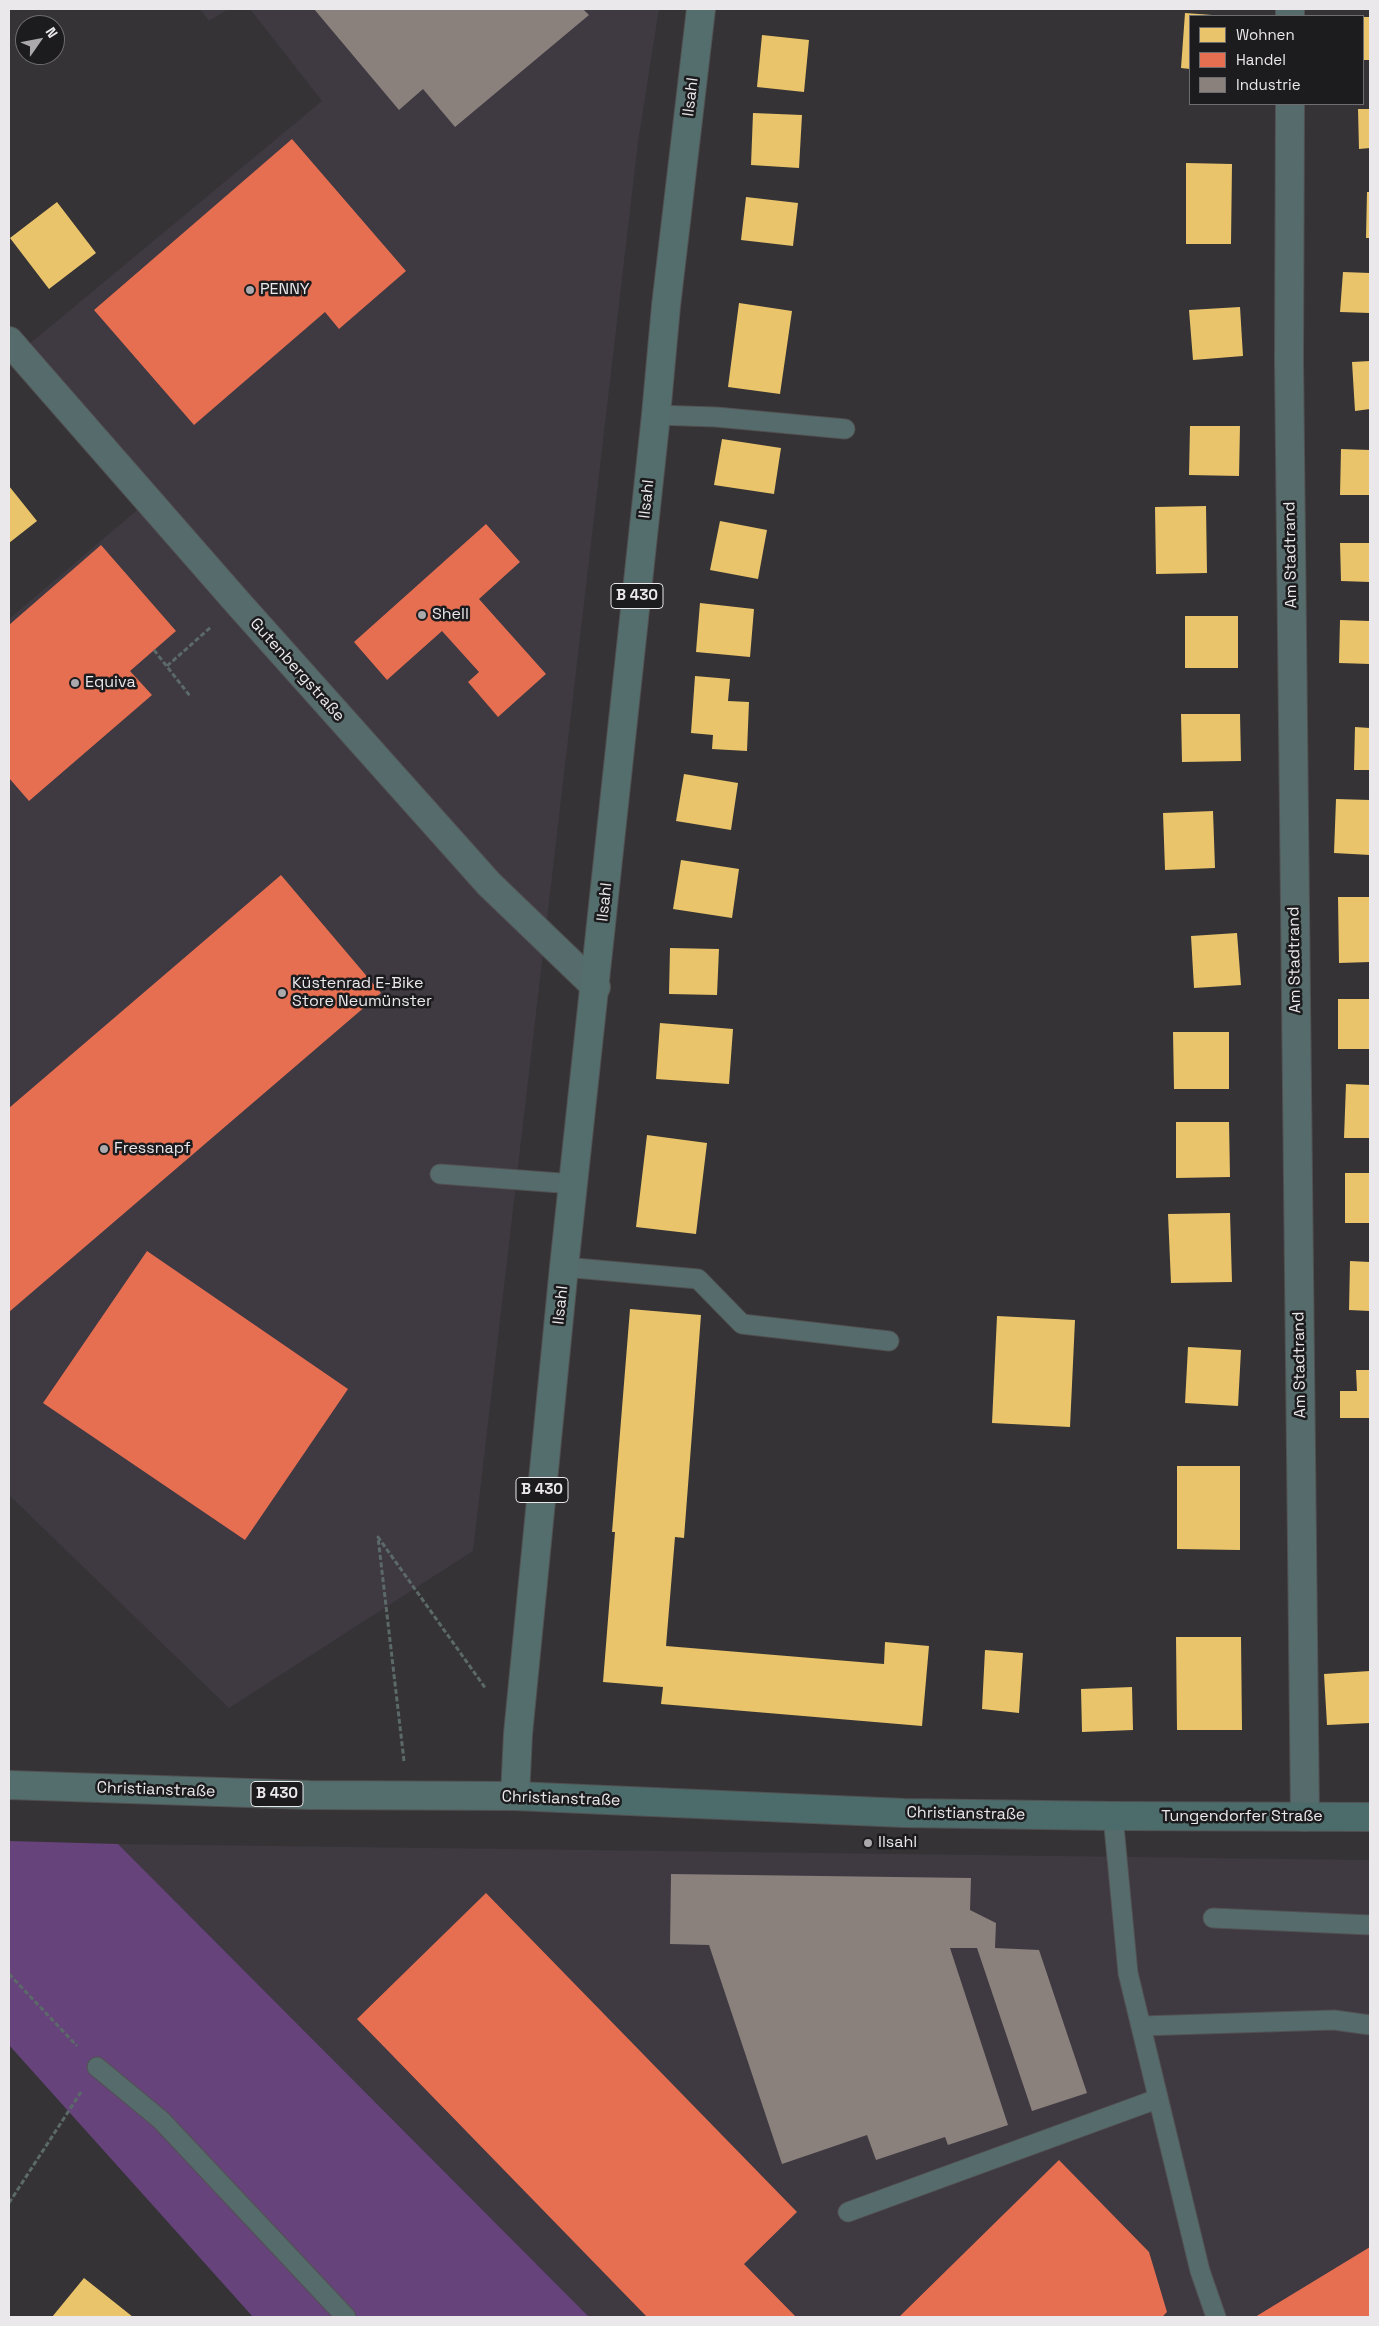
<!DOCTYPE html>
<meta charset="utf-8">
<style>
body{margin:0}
#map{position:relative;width:1379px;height:2326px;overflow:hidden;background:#353336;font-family:"Space Grotesk",sans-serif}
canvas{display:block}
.frame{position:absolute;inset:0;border:10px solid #eae8eb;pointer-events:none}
.legend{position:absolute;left:1189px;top:15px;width:175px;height:90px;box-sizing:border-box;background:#1c1b1d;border:1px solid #6e6d6f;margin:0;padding:6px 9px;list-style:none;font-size:15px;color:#eae8eb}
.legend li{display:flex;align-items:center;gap:10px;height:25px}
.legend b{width:25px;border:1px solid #6e6d6f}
.north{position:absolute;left:15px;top:15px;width:50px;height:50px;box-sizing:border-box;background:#1c1b1d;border:1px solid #6e6d6f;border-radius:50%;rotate:57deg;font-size:14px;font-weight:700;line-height:20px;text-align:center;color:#eae8eb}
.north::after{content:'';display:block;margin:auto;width:18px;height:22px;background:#aba9ac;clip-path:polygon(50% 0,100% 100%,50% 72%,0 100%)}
</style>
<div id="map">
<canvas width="1379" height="2326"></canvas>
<div class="frame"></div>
<ul class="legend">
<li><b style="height:14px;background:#e9c46a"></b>Wohnen</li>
<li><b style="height:14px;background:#e76f51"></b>Handel</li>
<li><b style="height:14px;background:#8a817c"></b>Industrie</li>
</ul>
<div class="north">N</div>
</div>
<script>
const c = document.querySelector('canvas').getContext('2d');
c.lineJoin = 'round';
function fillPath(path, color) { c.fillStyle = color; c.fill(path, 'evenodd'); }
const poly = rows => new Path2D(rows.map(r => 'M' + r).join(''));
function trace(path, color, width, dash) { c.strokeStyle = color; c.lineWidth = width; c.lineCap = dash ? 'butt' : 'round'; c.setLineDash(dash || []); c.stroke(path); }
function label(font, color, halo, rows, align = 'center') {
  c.font = font + ' "Space Grotesk",sans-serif'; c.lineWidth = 5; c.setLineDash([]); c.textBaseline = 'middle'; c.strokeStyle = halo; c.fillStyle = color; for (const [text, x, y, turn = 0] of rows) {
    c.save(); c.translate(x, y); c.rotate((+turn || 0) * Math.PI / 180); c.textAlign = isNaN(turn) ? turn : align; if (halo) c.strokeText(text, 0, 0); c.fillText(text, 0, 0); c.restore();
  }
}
const built = poly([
 [200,9,228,9,209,21],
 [250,9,659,9,638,142,473,1551,229,1708,9,1495,9,619,156,494,27,346,322,101],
 [118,1844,1370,1860,1370,2317,589,2317]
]);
const forest = poly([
 [9,1841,118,1844,589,2317,253,2317,9,2045]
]);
const homes = poly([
 [1185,13,1212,15,1190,16,1190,69,1181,68],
 [1363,17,1370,17,1370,60,1363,60],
 [762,35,809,40,804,92,757,87],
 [1358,109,1370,109,1370,148,1359,149],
 [753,113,802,115,799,168,751,165],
 [1186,163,1232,164,1231,244,1186,244],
 [1367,192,1370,192,1370,238,1366,238],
 [746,197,798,203,793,246,741,240],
 [57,202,96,253,49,289,10,238],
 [1343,272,1370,273,1370,313,1340,312],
 [739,303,792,311,780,394,728,387],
 [1240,307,1243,356,1193,360,1189,310],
 [1370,361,1370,409,1355,411,1352,362],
 [1190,426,1240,426,1239,476,1189,475],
 [722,439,781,448,774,494,714,485],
 [1341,449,1370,450,1370,495,1340,495],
 [9,486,37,521,9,543],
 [1206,506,1207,573,1156,574,1155,507],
 [720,521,767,530,758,579,710,570],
 [1340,543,1370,543,1370,582,1341,581],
 [700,603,754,609,750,657,696,652],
 [1185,616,1238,616,1238,668,1185,668],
 [1340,620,1370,621,1370,664,1339,663],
 [695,676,730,679,728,701,749,702,747,751,712,749,713,735,691,733],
 [1181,714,1240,714,1241,761,1182,762],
 [1355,727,1370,728,1370,770,1354,770],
 [684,774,738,783,731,830,676,821],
 [1336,799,1370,800,1370,855,1334,853],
 [1213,811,1215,868,1165,870,1163,813],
 [681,860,739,869,732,918,673,909],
 [1338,897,1370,897,1370,962,1339,963],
 [1237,933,1241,985,1194,988,1191,936],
 [670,948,719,949,717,995,669,994],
 [1338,999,1370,999,1370,1049,1338,1049],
 [660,1023,733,1029,729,1084,656,1079],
 [1173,1032,1229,1032,1229,1089,1174,1089],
 [1346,1084,1370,1085,1370,1138,1344,1138],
 [1176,1122,1229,1122,1230,1177,1176,1178],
 [647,1135,707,1143,696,1234,636,1227],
 [1345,1173,1370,1173,1370,1223,1345,1223],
 [1230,1213,1232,1282,1171,1283,1168,1214],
 [1350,1261,1370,1262,1370,1311,1349,1310],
 [630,1309,701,1315,684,1538,675,1537,666,1646,884,1664,885,1642,929,1646,922,1726,661,1704,663,1687,603,1682,615,1532,612,1532],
 [997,1316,1075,1320,1070,1427,992,1423],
 [1188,1347,1241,1350,1238,1406,1185,1403],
 [1356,1370,1370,1370,1370,1418,1340,1418,1340,1391,1357,1391],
 [1177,1466,1240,1466,1240,1550,1177,1549],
 [1176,1637,1241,1637,1242,1730,1177,1730],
 [985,1650,1023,1653,1019,1713,982,1709],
 [1370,1671,1370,1723,1327,1725,1324,1674],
 [1132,1687,1133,1730,1082,1732,1081,1689],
 [84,2278,133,2317,52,2317]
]);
const shops = poly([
 [292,139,406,271,339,329,325,312,194,425,94,310],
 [486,524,520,562,479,599,546,674,498,717,468,682,479,672,442,631,387,680,354,642],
 [101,545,176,631,130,671,152,695,29,801,9,778,9,625],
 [281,875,381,993,9,1312,9,1108],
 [147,1251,348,1389,245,1540,43,1403],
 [486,1893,797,2212,744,2264,796,2317,647,2317,357,2019],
 [1059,2160,1149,2252,1167,2312,1162,2317,899,2317],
 [1370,2247,1370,2317,1255,2317]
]);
const industry = poly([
 [314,9,583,9,589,15,455,127,423,89,399,110],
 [671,1874,971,1878,970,1910,996,1923,995,1948,1039,1950,1087,2093,1032,2111,977,1948,950,1948,1008,2125,948,2145,945,2137,876,2160,867,2135,782,2164,709,1945,670,1944]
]);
const path = poly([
 [154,650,190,696],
 [167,666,211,627],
 [404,1761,378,1537,486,1689],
 [9,1974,77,2046],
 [9,2203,81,2092]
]);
const lane = poly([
 [656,415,716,417,845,429],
 [440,1174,574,1184],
 [564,1267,698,1279,742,1324,889,1341],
 [1113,1816,1128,1973,1200,2271,1216,2317],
 [1213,1918,1370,1925],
 [1141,2026,1334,2020,1370,2025],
 [97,2067,161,2120,346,2317],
 [848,2212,1157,2099]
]);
const street = poly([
 [1290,16,1290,9],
 [1290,104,1289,360,1305,1817],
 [9,341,238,603,489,884,596,987]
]);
const secondary = poly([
 [515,1796,904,1813,1113,1816,1370,1817]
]);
const primary = poly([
 [9,1785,309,1795,515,1796,518,1734,564,1267,656,415,666,306,701,9]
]);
const markers = [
 [250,290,5,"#aba9ac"],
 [422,615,5,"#aba9ac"],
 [75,683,5,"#aba9ac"],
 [282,993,5,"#aba9ac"],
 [104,1149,5,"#aba9ac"],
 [868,1843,5,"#aba9ac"]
];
const shields = [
 [637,596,52],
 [542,1490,52],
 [277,1794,52]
];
const shieldNames = [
 ["B 430",637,596],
 ["B 430",542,1490],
 ["B 430",277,1794]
];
const streetNames = [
 ["Ilsahl",691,97,-83],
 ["Ilsahl",647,499,-84],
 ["Am Stadtrand",1291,555,-91],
 ["Gutenbergstraße",297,670,48],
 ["Ilsahl",605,902,-84],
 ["Am Stadtrand",1295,960,-91],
 ["Ilsahl",561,1305,-84],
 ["Am Stadtrand",1300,1365,-91],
 ["Christianstraße",156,1790,2],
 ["Christianstraße",561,1799,2],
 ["Christianstraße",966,1814,1],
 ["Tungendorfer Straße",1242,1817]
];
const poiNames = [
 ["PENNY",260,290],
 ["Shell",432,615],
 ["Equiva",85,683],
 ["Küstenrad E-Bike",292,984],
 ["Store Neumünster",292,1002],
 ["Fressnapf",114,1149],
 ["Ilsahl",878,1843]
];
fillPath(built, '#3f3942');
fillPath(forest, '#67437c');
fillPath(homes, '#e9c46a');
fillPath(shops, '#e76f51');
fillPath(industry, '#8a817c');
trace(lane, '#525152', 21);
trace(street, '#525152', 30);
trace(secondary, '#525152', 30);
trace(primary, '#525152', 30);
trace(path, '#5b6969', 3, [5, 2.5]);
trace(lane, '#566b6b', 19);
trace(street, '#566b6b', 28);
trace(secondary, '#4b6c6b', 28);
trace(primary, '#546e6d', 28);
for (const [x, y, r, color] of markers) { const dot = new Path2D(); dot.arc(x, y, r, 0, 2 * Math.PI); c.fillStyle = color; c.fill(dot); trace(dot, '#1c1b1d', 2); }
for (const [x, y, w] of shields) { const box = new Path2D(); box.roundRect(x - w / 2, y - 12.5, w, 25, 4); c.fillStyle = '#1c1b1d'; c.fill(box); trace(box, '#eae8eb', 1); }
label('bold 15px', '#eae8eb', null, shieldNames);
label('16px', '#eae8eb', '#1c1b1d', streetNames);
label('16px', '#eae8eb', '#1c1b1d', poiNames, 'left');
</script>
